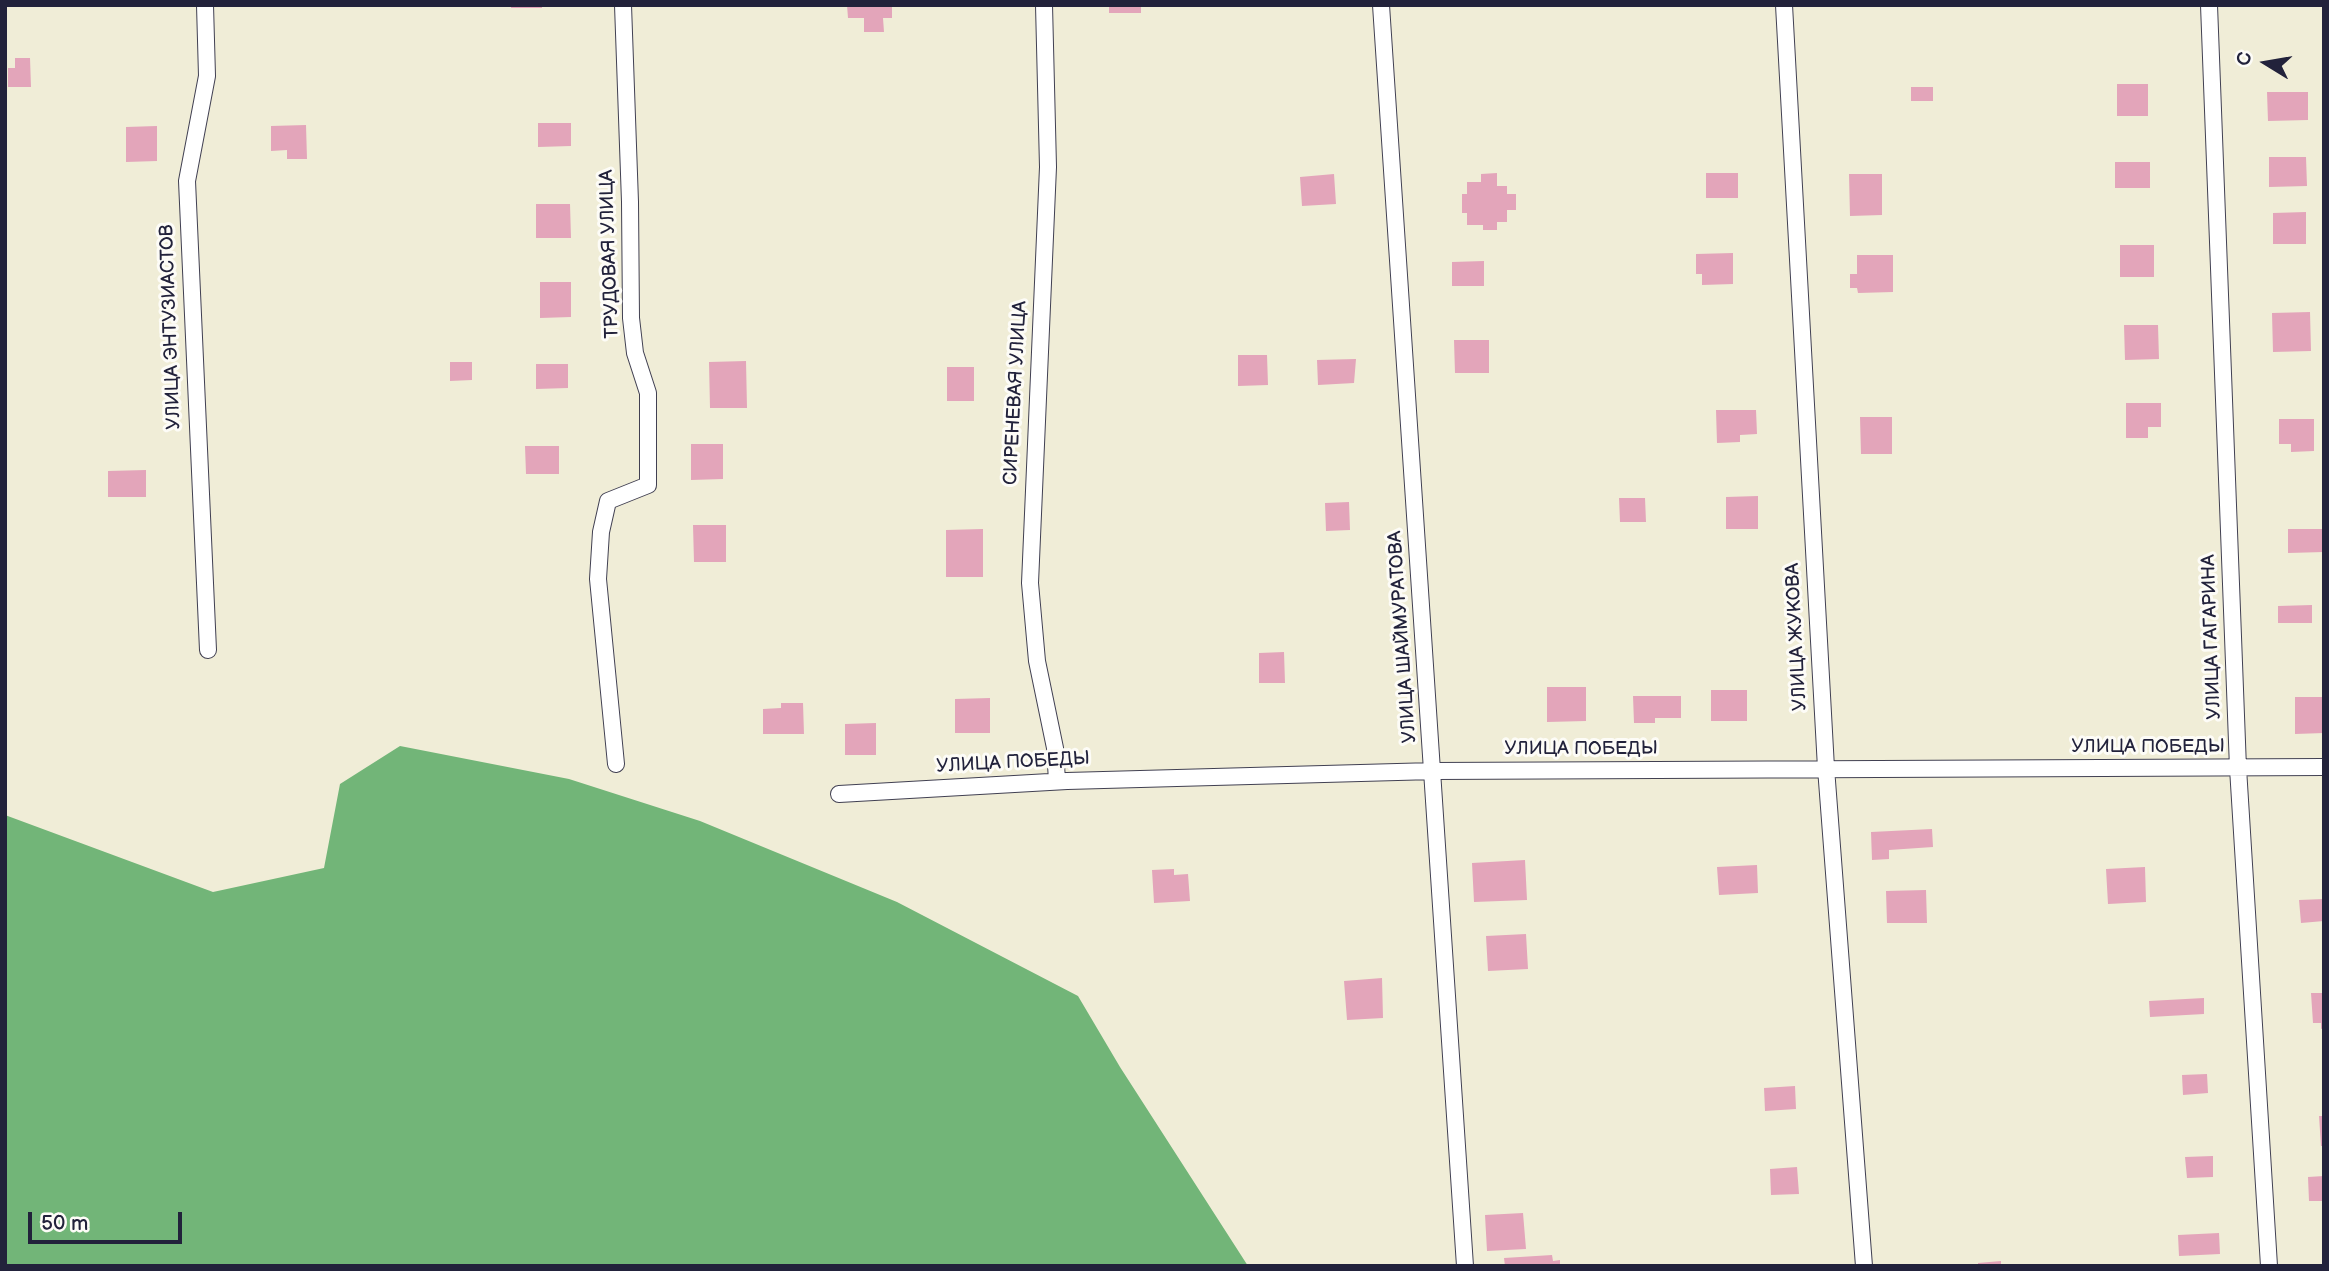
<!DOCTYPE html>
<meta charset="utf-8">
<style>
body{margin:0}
#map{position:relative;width:2329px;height:1271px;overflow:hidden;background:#f0edd7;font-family:"Balsamiq Sans",sans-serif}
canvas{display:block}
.frame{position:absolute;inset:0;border:7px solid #22223b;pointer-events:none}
.north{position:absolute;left:2231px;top:28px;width:70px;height:70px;-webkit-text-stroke:5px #fdfcf7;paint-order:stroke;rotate:281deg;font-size:19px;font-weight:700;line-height:28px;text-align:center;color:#22223b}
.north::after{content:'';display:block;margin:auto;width:24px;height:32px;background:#22223b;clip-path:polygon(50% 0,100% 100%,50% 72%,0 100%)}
.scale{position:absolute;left:28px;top:1212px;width:154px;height:32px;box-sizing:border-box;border:4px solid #22223b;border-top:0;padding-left:9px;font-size:21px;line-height:24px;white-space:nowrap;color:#22223b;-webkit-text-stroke:5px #fdfcf7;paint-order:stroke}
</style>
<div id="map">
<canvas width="2329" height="1271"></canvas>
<div class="frame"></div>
<div class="north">С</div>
<div class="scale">50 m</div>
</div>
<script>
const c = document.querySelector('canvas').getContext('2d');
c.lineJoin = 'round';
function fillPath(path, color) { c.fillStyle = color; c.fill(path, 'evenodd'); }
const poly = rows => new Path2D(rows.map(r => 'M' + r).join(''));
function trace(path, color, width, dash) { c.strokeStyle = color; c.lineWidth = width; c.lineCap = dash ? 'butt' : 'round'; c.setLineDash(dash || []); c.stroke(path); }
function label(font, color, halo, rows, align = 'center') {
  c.font = font + ' "Balsamiq Sans",sans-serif'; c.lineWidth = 6; c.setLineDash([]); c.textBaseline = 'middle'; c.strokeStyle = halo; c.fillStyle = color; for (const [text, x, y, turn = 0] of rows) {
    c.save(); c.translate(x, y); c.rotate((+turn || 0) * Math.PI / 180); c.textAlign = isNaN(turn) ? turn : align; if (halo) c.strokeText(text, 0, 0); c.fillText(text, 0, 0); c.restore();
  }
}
const forest = poly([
 [400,746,569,779,700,821,897,902,1078,996,1120,1067,1248,1266,5,1266,5,815,213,892,324,868,340,784]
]);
const building = poly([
 [511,5,542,5,542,8,511,8],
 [847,5,892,5,892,18,883,18,884,32,864,32,864,18,848,18],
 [1109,5,1141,5,1141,13,1109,13],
 [15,58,30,58,31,87,8,87,8,68,15,68],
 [2117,84,2148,84,2148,116,2117,116],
 [1911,87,1933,87,1933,101,1911,101],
 [2267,92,2308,92,2308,120,2268,121],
 [538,123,571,123,571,146,538,147],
 [306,125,307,159,287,159,287,150,271,151,271,126],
 [157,126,157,161,126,162,126,127],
 [2269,157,2306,157,2307,186,2269,187],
 [2115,162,2150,162,2150,188,2115,188],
 [1497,173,1497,186,1507,186,1507,194,1516,194,1516,210,1507,210,1507,222,1497,222,1497,230,1483,230,1483,225,1467,225,1467,213,1462,213,1462,194,1467,194,1467,182,1481,182,1481,174],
 [1706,173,1738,173,1738,198,1706,198],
 [1334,174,1336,204,1302,206,1300,177],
 [1849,174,1882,174,1882,215,1850,216],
 [536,204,570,204,571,238,536,238],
 [2306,212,2306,244,2273,244,2273,213],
 [2120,245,2154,245,2154,277,2120,277],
 [1733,253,1733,284,1702,285,1702,274,1696,274,1696,254],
 [1857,255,1893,255,1893,292,1858,293,1857,288,1850,288,1850,274,1857,274],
 [1484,261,1484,286,1452,286,1452,262],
 [540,282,571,282,571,317,540,318],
 [2310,312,2311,351,2273,352,2272,313],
 [2124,325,2158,325,2159,359,2125,360],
 [1454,340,1489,340,1489,373,1455,373],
 [1238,355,1267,355,1268,385,1238,386],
 [1356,359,1354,383,1318,385,1317,360],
 [746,361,747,408,710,408,709,362],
 [450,362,472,362,472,380,450,381],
 [536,364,568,364,568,388,536,389],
 [947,367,974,367,974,401,947,401],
 [2126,403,2161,403,2161,427,2148,427,2148,438,2126,438],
 [1716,410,1756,410,1757,434,1740,435,1740,442,1717,443],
 [1860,417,1892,417,1892,454,1861,454],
 [2279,419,2314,419,2314,451,2291,452,2291,444,2279,444],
 [691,444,723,444,723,479,691,480],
 [525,446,559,446,559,474,526,474],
 [146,470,146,497,108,497,108,471],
 [1758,496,1758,529,1726,529,1726,497],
 [1619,498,1645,498,1646,522,1620,522],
 [1349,502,1350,530,1326,531,1325,503],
 [693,525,726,525,726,562,694,562],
 [983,529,983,577,946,577,946,530],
 [2288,529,2324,529,2324,552,2288,553],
 [2312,605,2312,623,2278,623,2278,606],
 [1284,652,1285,683,1259,683,1259,653],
 [1547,687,1586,687,1586,721,1547,722],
 [1711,690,1747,690,1747,721,1711,721],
 [1633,696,1681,696,1681,718,1655,718,1655,723,1634,723],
 [2295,697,2324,697,2324,733,2295,734],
 [990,698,990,733,955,733,955,699],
 [781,703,803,703,804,734,763,734,763,709,781,708],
 [876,723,876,755,845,755,845,724],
 [1932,829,1933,847,1889,850,1889,859,1872,860,1871,832],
 [1525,860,1527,900,1474,902,1472,863],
 [1757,865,1758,893,1719,895,1717,867],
 [2145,867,2146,902,2108,904,2106,869],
 [1174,869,1174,875,1188,874,1190,901,1154,903,1152,870],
 [1926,890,1927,923,1887,923,1886,891],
 [2324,899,2324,921,2301,923,2299,900],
 [1526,934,1528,969,1488,971,1486,936],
 [1382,978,1383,1018,1347,1020,1344,981],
 [2311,993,2324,993,2324,1028,2321,1029,2321,1023,2313,1023],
 [2204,998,2204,1014,2150,1017,2149,1001],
 [2207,1074,2208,1093,2183,1095,2182,1075],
 [1795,1086,1796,1109,1765,1111,1764,1088],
 [2319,1116,2324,1116,2324,1146,2321,1146],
 [2213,1156,2213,1177,2187,1178,2185,1157],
 [1797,1167,1799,1194,1771,1195,1770,1169],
 [2324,1176,2324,1201,2309,1201,2308,1177],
 [1523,1213,1526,1249,1487,1251,1485,1215],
 [2219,1233,2220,1254,2179,1256,2178,1235],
 [1552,1255,1553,1261,1560,1260,1560,1266,1505,1266,1504,1258],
 [2001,1261,2001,1266,1978,1266,1978,1263]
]);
const minor = poly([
 [205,5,207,76,187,181,208,650],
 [1044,5,1048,167,1030,583,1037,661,1055,748,1057,781],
 [1381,5,1465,1266],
 [1784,5,1826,768,1864,1266],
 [2209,5,2238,768,2269,1266],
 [616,764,598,579,601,532,608,501,648,485,648,393,635,353,631,318,630,202,623,5],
 [839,794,1067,781,1434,771,2324,767]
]);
const streetNames = [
 ["ТРУДОВАЯ УЛИЦА",610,254,-92],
 ["УЛИЦА ЭНТУЗИАСТОВ",171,327,-92],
 ["СИРЕНЕВАЯ УЛИЦА",1016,393,-87],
 ["УЛИЦА ШАЙМУРАТОВА",1403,637,-94],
 ["УЛИЦА ЖУКОВА",1797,637,-93],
 ["УЛИЦА ГАГАРИНА",2212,637,-92],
 ["УЛИЦА ПОБЕДЫ",2148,747],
 ["УЛИЦА ПОБЕДЫ",1581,749],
 ["УЛИЦА ПОБЕДЫ",1013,763,-3]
];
fillPath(forest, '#72b578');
fillPath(building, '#e3a5ba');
trace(minor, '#414052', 18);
trace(minor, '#fff', 16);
label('19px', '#22223b', '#fdfcf7', streetNames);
</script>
